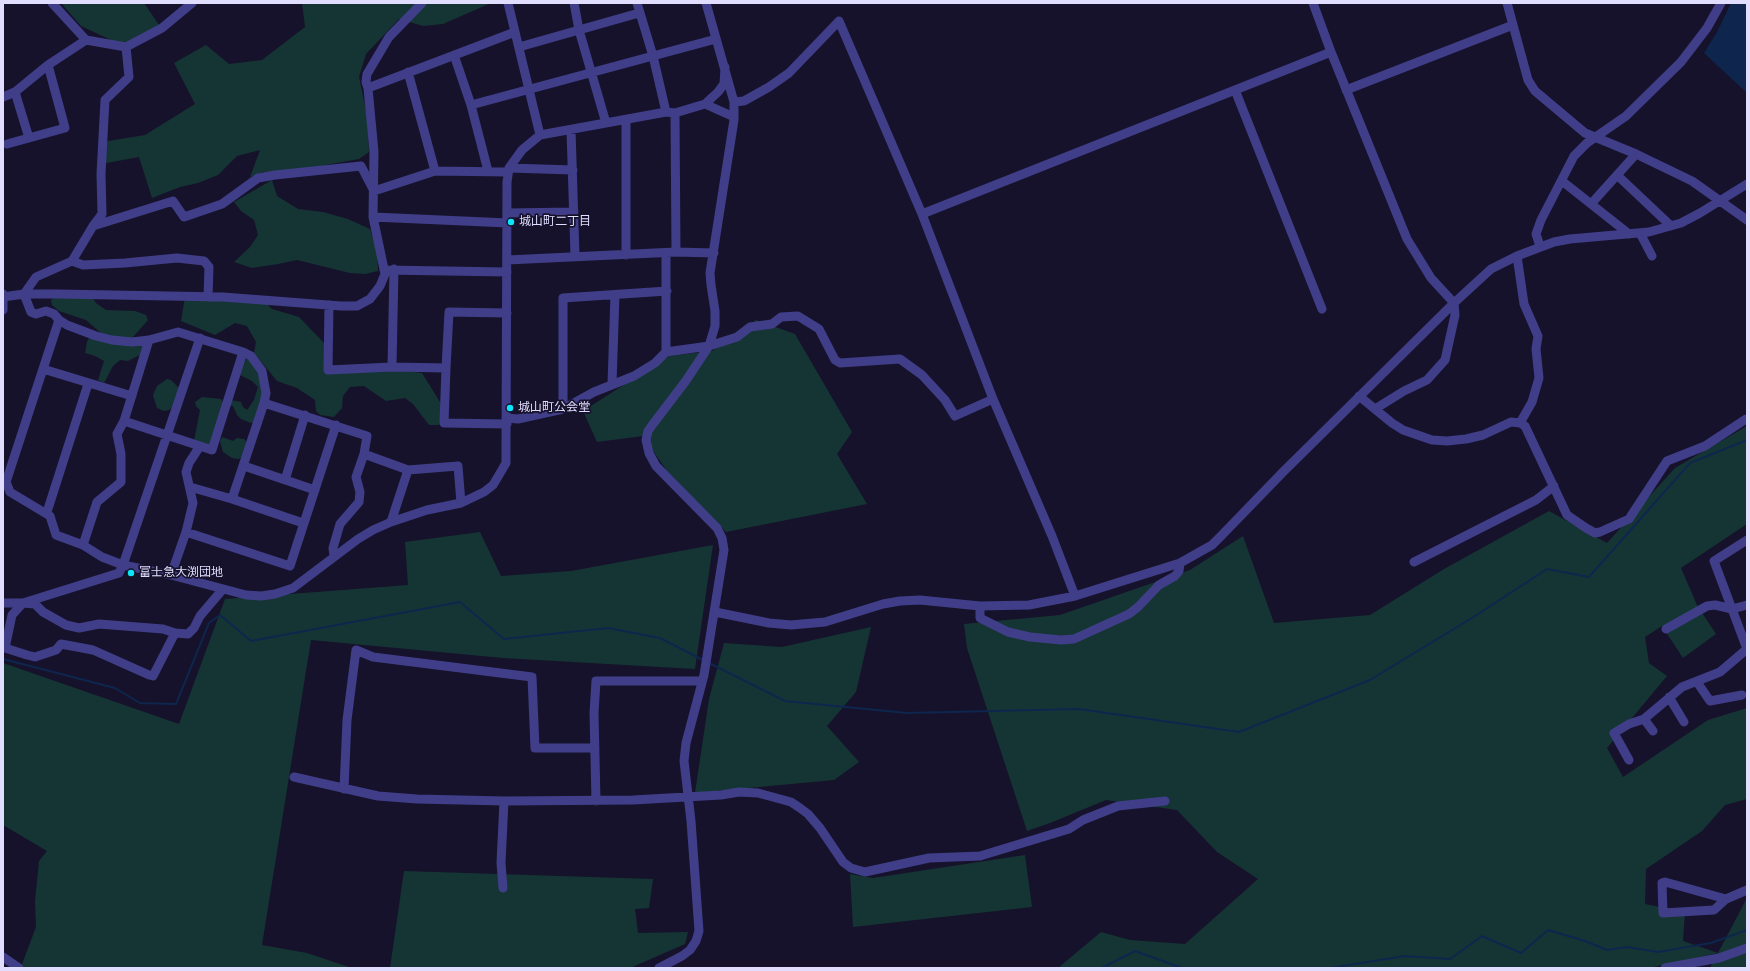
<!DOCTYPE html>
<meta charset="utf-8">
<style>
body{margin:0}
#map{position:relative;width:1750px;height:971px;overflow:hidden;background:#16122b;font-family:Signika,sans-serif}
canvas{display:block}
.frame{position:absolute;inset:0;border:4px solid #e0ddfe;pointer-events:none}
</style>
<div id="map">
<canvas width="1750" height="971"></canvas>
<div class="frame"></div>
</div>
<script>
const c = document.querySelector('canvas').getContext('2d');
c.lineJoin = 'round';
function fillPath(path, color) { c.fillStyle = color; c.fill(path, 'evenodd'); }
const poly = rows => new Path2D(rows.map(r => 'M' + r).join(''));
function trace(path, color, width, dash) { c.strokeStyle = color; c.lineWidth = width; c.lineCap = dash ? 'butt' : 'round'; c.setLineDash(dash || []); c.stroke(path); }
function label(font, color, halo, rows, align = 'center') {
  c.font = font + ' Signika,"Noto Sans JP",sans-serif'; c.lineWidth = 3.5; c.setLineDash([]); c.textBaseline = 'middle'; c.strokeStyle = halo; c.fillStyle = color; for (const [text, x, y, turn = 0] of rows) {
    c.save(); c.translate(x, y); c.rotate((+turn || 0) * Math.PI / 180); c.textAlign = isNaN(turn) ? turn : align; if (halo) c.strokeText(text, 0, 0); c.fillText(text, 0, 0); c.restore();
  }
}
const green = poly([
 [61,3,144,3,159,25,126,47,81,26],
 [302,3,491,3,443,24,423,26,399,19,366,54,359,77,367,115,369,152,359,159,292,171,263,172,250,177,260,150,237,156,218,175,198,183,180,187,152,198,139,157,101,164,102,142,145,135,195,104,174,63,206,45,229,64,262,60,305,27],
 [272,180,277,196,298,209,323,212,348,219,370,229,377,251,378,271,365,274,350,273,297,260,278,264,252,268,234,262,250,247,258,235,254,220,241,211,234,202],
 [58,294,91,295,96,303,106,310,135,311,146,315,148,320,133,337,149,343,144,353,128,361,120,360,113,366,104,383,98,380,104,361,95,356,85,353,87,342,91,334,103,335,86,320,59,311,52,305,51,300],
 [185,297,263,300,272,309,299,317,325,344,325,372,379,368,422,373,445,410,439,425,429,425,413,404,405,398,386,401,364,386,350,387,343,396,342,408,334,417,320,415,316,411,315,400,297,388,277,381,254,353,256,342,247,326,235,323,215,335,181,321],
 [756,320,795,334,852,432,837,454,867,504,726,532,667,471,643,436,597,442,583,411,669,356,712,351],
 [247,358,260,370,266,386,256,422,251,423,241,419,237,415,233,406,230,405,230,400,241,402,243,407,247,410,254,400,258,387,252,381,240,375,241,367],
 [167,379,171,380,180,389,174,405,169,410,164,411,157,408,153,395,157,386],
 [202,397,221,399,225,406,210,447,194,441,200,410,196,406,195,402],
 [1747,426,1747,524,1681,568,1697,605,1716,634,1683,658,1662,626,1645,637,1649,663,1667,676,1607,748,1623,777,1708,720,1747,708,1747,799,1725,805,1702,831,1646,869,1645,904,1685,912,1683,941,1718,953,1747,898,1747,968,1710,968,1718,953,1649,968,1058,968,1101,932,1130,940,1185,944,1258,879,1217,852,1177,810,1106,800,1050,823,1027,831,967,648,964,624,1060,615,1190,570,1243,536,1274,623,1370,615,1444,569,1549,511,1607,543,1675,468],
 [222,437,233,441,237,438,244,439,248,443,245,456,239,459,232,458,223,452,220,441],
 [480,532,501,576,571,571,713,545,695,669,503,658,311,640,262,945,307,953,352,968,23,968,21,967,36,927,35,901,39,861,47,851,3,825,3,663,179,724,225,599,408,585,405,542],
 [871,627,856,692,827,726,859,762,834,780,695,793,709,699,724,643,782,647],
 [1025,855,1032,907,853,927,850,874,873,878],
 [404,871,653,879,649,908,635,909,638,933,688,932,685,944,630,968,390,968]
]);
const water = poly([
 [1731,3,1747,3,1747,93,1704,53,1717,32]
]);
const stream = poly([
 [3,659,115,688,140,703,176,704,209,623,220,615,251,641,460,602,504,639,608,628,660,638,703,660],
 [709,663,785,701,907,713,1079,709,1239,732,1370,680,1475,616,1547,569,1589,577,1690,463,1747,440],
 [1102,968,1135,951,1182,968],
 [1330,968,1405,956,1450,959,1482,936,1521,953,1548,930,1585,941,1607,950,1627,947,1658,952,1711,943,1747,930]
]);
const minor = poly([
 [52,3,86,40,126,47],
 [192,3,162,28,126,47,129,77,105,100,101,174,102,214,93,226,72,261,36,277,24,294,31,312,36,314,46,311,54,314,59,320,67,325,96,336,112,340,132,342,149,340,178,332,243,352,251,356,262,371,266,393,264,403,367,436,364,454,356,477,360,492,359,502,340,524,333,548,334,556],
 [508,3,540,135],
 [574,3,579,30,606,123],
 [637,3,653,56,666,112],
 [1313,3,1331,52,1407,239,1431,278,1454,303,1455,315,1445,360,1427,380,1404,391,1375,409],
 [1507,3,1528,80,1535,91,1585,133,1636,154,1692,181,1747,220],
 [519,47,639,13],
 [454,55,471,105,488,171],
 [408,72,435,171],
 [368,88,366,82,367,74,389,37,422,3],
 [1235,90,1322,309],
 [1346,90,1513,25],
 [15,92,29,138],
 [3,97,15,92,48,65,86,40],
 [734,102,744,101,769,87,789,73,839,21,922,214,993,399,1052,536,1075,596],
 [705,104,734,117],
 [471,105,716,39],
 [675,113,676,252],
 [571,130,575,256],
 [7,144,65,128,48,65],
 [509,168,573,170],
 [1617,175,1671,226],
 [1562,181,1629,234],
 [1591,204,1636,154],
 [508,213,574,212],
 [922,214,1331,52],
 [373,217,508,223],
 [93,226,173,201,184,217,222,204,258,178,275,175,361,166,374,191,435,171,508,172],
 [1640,233,1652,256],
 [1540,246,1536,234,1541,220,1574,156,1587,143,1626,116,1681,62,1707,28,1721,3],
 [666,253,666,352],
 [626,255,626,120],
 [1517,256,1524,304,1538,336,1536,349,1539,378,1532,402,1520,423],
 [507,260,676,252,714,253],
 [72,261,83,265,125,263,177,258,204,261,209,267,208,297],
 [384,270,507,272],
 [3,294,3,310],
 [3,297,24,294,58,294,223,297,341,306,357,306,370,299,380,286,385,274,373,217,374,152,368,88,515,32],
 [329,305,328,370,392,367,446,368],
 [59,320,6,482,10,492,50,516,56,535,83,545,102,557,123,565,171,575,246,595,261,596,275,594,293,588,358,539,373,530,391,522,427,510,461,503,484,492,493,485,499,475,506,463,506,448,507,182,509,168,522,150,540,135,666,112,675,113,705,104,718,92,724,84,725,67],
 [392,367,394,269],
 [43,369,132,396],
 [612,384,615,295],
 [1359,396,1392,423,1403,430,1432,440,1447,441,1466,439,1483,435,1511,422,1520,423,1525,426,1567,515,1586,528,1595,533,1600,532,1629,519,1667,461,1705,446,1746,419],
 [563,409,563,298,667,291],
 [507,418,518,419,563,409,594,392,634,376,655,363,666,352,709,346,737,337,750,327,772,324,781,317,798,316,819,329,835,360,840,363,900,359,922,375,945,400,955,416,993,399],
 [124,421,212,450,243,352],
 [507,424,444,423,446,368,449,312,507,313],
 [364,454,408,470,458,466,461,503],
 [244,466,315,490],
 [285,480,305,415],
 [190,487,232,499,303,523],
 [232,499,264,403],
 [47,512,88,384],
 [391,522,408,470],
 [186,532,290,566,336,425],
 [83,545,97,502,121,482,121,454,117,434,124,421,149,340],
 [1414,562,1536,500,1554,486],
 [171,575,186,532,193,503,186,472,189,463,200,446],
 [3,603,23,603,119,573,123,565,200,338],
 [23,603,35,604,43,612,66,625,79,628,99,624,163,629,175,633,153,676,149,675,93,650,61,644,56,650,35,657,27,655,5,648,12,615,23,603],
 [980,606,980,618,1008,632,1030,637,1061,640,1074,639,1129,614,1138,607,1159,585,1175,576,1179,571,1180,563],
 [1732,609,1714,561,1747,540],
 [715,612,769,623,791,625,825,622,883,604,900,601,920,600,980,606,1029,605,1075,596,1180,563,1212,545,1222,535,1283,472,1454,303,1491,269,1517,256,1554,242,1570,239,1649,232,1681,223,1700,213,1747,184],
 [1666,629,1707,606,1715,605,1732,609],
 [175,633,188,634,194,628,200,616,223,589],
 [1697,682,1710,701,1742,695],
 [1669,697,1684,722],
 [1644,719,1653,731],
 [1629,760,1614,733,1629,724,1644,719,1682,687,1720,672,1747,649,1732,609,1747,605],
 [294,777,378,796,417,799,504,801,633,800,721,795,739,792,758,793,791,802,800,808,808,814,820,828,843,862,851,868,865,872,929,858,980,856,1069,829,1083,820,1118,806,1165,801],
 [344,789,347,720,356,650,373,657,532,677,535,748,595,748],
 [596,801,594,713,596,681,702,681],
 [503,888,501,863,504,801],
 [1726,899,1665,882,1662,883,1663,913,1714,910,1726,899,1747,890],
 [3,957,19,968],
 [659,968,682,956,690,950,696,941,699,931,691,821,684,761,686,743,704,675,724,550,722,538,717,528,656,466,649,453,646,440,648,431,653,424,685,382,709,346,715,326,715,311,711,285,710,273,734,120,734,102,706,3],
 [1665,968,1719,958,1747,948]
]);
const markers = [
 [511,222,4,"#0de5fa"],
 [510,408,4,"#0de5fa"],
 [131,573,4,"#0de5fa"]
];
const poiNames = [
 ["城山町二丁目",519,222],
 ["城山町公会堂",518,408],
 ["富士急大渕団地",139,573]
];
fillPath(green, '#153534');
fillPath(water, '#0e264e');
trace(stream, '#0e264e', 2);
trace(minor, '#403e89', 9);
for (const [x, y, r, color] of markers) { const dot = new Path2D(); dot.arc(x, y, r, 0, 2 * Math.PI); c.fillStyle = color; c.fill(dot); trace(dot, '#16122b', 1.5); }
label('12px', '#e0ddfe', '#16122b', poiNames, 'left');
</script>
